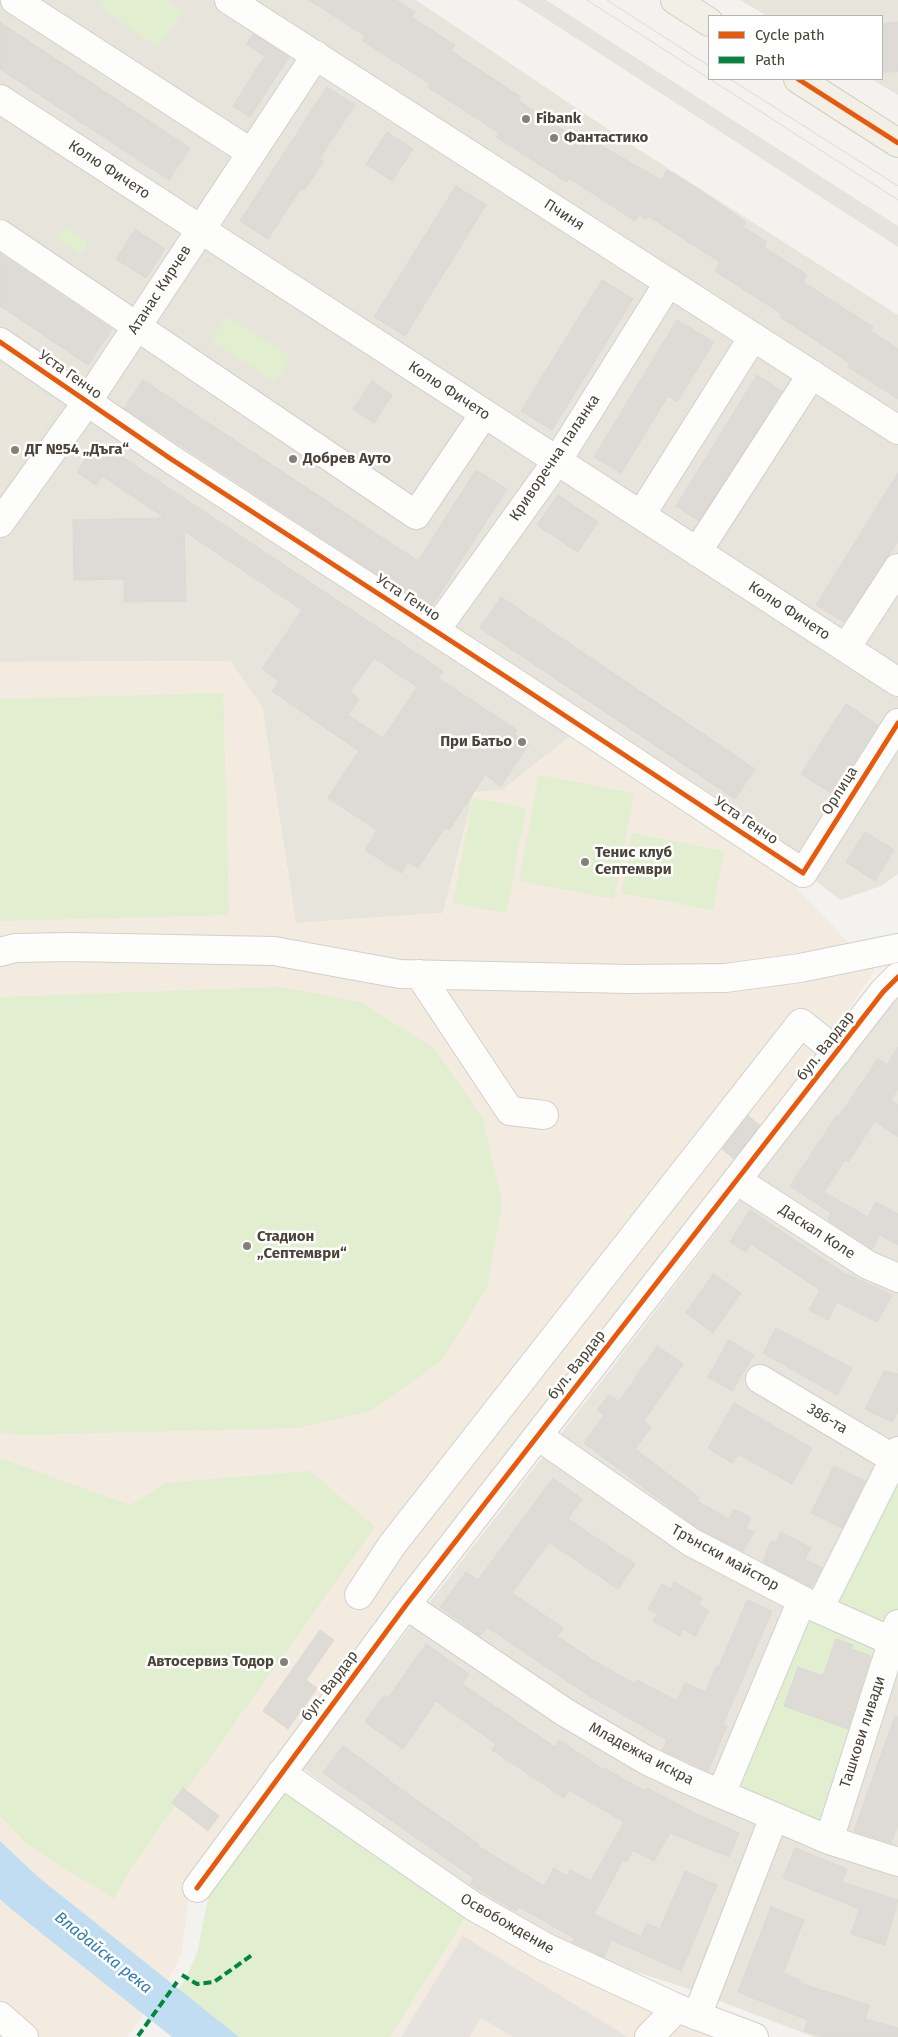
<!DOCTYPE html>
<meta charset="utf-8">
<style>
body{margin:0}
#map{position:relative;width:898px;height:2037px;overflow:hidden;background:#f4f2ee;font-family:"Fira Sans",sans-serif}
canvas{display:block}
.legend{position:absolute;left:708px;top:15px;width:175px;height:65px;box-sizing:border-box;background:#fff;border:1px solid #b7b4b0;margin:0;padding:6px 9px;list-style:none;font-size:15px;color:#4b4439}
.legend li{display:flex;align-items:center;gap:10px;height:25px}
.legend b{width:25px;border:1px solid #b7b4b0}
</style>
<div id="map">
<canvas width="898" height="2037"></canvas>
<ul class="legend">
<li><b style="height:6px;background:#e8590c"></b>Cycle path</li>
<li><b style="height:6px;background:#00873e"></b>Path</li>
</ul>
</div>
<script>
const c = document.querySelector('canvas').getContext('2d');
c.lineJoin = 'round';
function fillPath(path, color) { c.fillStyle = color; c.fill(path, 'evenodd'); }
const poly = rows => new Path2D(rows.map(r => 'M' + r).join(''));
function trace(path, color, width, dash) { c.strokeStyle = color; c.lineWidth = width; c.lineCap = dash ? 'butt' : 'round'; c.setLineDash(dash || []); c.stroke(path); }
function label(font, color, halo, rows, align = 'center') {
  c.font = font + ' "Fira Sans",sans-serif'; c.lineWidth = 5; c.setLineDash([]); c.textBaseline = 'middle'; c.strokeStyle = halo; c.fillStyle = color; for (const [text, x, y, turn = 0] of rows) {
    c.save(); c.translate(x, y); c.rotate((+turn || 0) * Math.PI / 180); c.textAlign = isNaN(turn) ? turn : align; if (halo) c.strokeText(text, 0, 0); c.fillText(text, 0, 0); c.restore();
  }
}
const residential = poly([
 [0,0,416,0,627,142,898,315,898,874,881,886,840,900,815,880,796,887,573,734,502,790,474,792,443,913,296,923,262,707,230,661,0,662],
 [740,0,898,0,898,95,871,79,882,79,882,16,767,16],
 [898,995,898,2037,814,2037,686,1988,584,1955,449,1875,301,1767,591,1395]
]);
const commercial = poly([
 [230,661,262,707,296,923,443,913,474,792,502,790,573,734,796,887,875,970,816,1058,191,1874,182,1953,170,1977,127,2037,0,2037,0,662],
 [467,1916,555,1970,692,2024,731,2037,390,2037]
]);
const education = poly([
 [0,365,60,405,0,494]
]);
const green = poly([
 [103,0,166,0,183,12,158,48,99,6],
 [66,227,89,243,81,255,58,239],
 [226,316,291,357,275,382,211,340],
 [223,693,229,915,0,921,0,699],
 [539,775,634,793,614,899,519,881],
 [473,798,526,808,506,913,453,903],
 [632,833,724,851,713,910,621,893],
 [280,987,360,1002,434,1048,483,1119,502,1203,487,1288,441,1361,371,1411,298,1428,17,1435,0,1432,0,997],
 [898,1452,898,1616,890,1639,823,1607],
 [0,1458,130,1505,166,1483,310,1471,375,1527,132,1866,114,1899,27,1844,0,1816],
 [802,1600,892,1642,829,1840,721,1794],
 [285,1785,473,1906,390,2037,239,2037,178,1990,185,1980,197,1953,210,1890]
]);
const parking = poly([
 [517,0,546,0,898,226,898,247],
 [463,1936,628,2037,513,2037,481,2018,469,2037,401,2037]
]);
const water = poly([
 [0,1841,38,1877,239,2037,172,2037,11,1909,0,1899]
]);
const building = poly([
 [309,0,396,0,415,12,411,17,455,45,451,51,521,97,519,101,589,147,593,141,661,180,667,170,697,188,746,222,743,227,767,242,764,247,807,275,803,282,873,327,871,331,898,349,898,399,848,367,850,363,780,317,782,314,715,271,720,262,648,216,646,219,639,215,635,221,569,178,567,182,496,137,499,133,428,87,430,84,363,41,365,36,309,0],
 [0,22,190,148,169,180,0,69,0,22],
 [898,22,898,71,882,73,882,24,898,22],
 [253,34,289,57,250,117,233,106,265,56,246,44,253,34],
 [327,87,355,105,319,159,323,161,315,174,304,190,301,188,268,239,240,221,327,87],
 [387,132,413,149,392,181,366,164,387,132],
 [456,186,486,205,405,336,374,317,456,186],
 [135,229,165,249,146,278,116,259,135,229],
 [0,253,112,329,88,365,0,306,0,253],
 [602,280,633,299,552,430,521,411,602,280],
 [677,320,714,342,677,402,668,396,621,473,594,457,677,320],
 [757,375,782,391,699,521,676,506,757,375],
 [143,380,418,561,476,470,507,489,430,609,124,408,143,380],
 [372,381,392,395,374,423,353,409,372,381],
 [97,440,443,671,438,678,517,730,514,734,529,744,501,786,485,775,449,830,445,827,418,868,408,862,401,873,365,850,377,830,328,798,359,751,272,691,279,681,262,669,302,610,184,531,186,601,124,602,124,579,74,580,73,520,165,518,102,476,96,485,77,472,97,440],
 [374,658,417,687,383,738,348,715,359,699,350,692,374,658],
 [898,473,898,541,844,622,816,605,898,473],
 [558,495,598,522,578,552,537,525,558,495],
 [501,597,755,769,735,799,480,628,501,597],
 [846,704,878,725,834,795,801,774,846,704],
 [865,832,894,850,875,881,846,862,865,832],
 [898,1047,898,1089,891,1100,898,1105,898,1137,875,1121,848,1162,845,1160,824,1192,868,1217,876,1202,898,1214,898,1245,880,1235,872,1249,828,1220,831,1213,790,1186,837,1115,839,1116,878,1059,887,1065,898,1047],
 [748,1116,760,1125,734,1159,722,1149,748,1116],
 [750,1210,842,1272,892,1295,877,1322,837,1302,828,1320,809,1310,820,1290,751,1244,746,1252,730,1242,750,1210],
 [713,1274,741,1293,713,1333,686,1313,713,1274],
 [776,1328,852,1368,837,1395,763,1353,776,1328],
 [729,1340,754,1355,732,1391,708,1377,729,1340],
 [657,1346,683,1364,644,1421,651,1427,635,1449,700,1498,697,1501,729,1519,734,1509,751,1518,746,1528,754,1532,743,1551,699,1529,584,1443,604,1415,597,1410,609,1395,619,1402,657,1346],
 [884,1371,898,1374,898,1411,892,1422,865,1409,884,1371],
 [734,1403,812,1448,792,1484,738,1454,732,1463,708,1448,734,1403],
 [834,1466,865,1481,842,1528,811,1513,834,1466],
 [553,1478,582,1499,568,1519,635,1564,618,1589,549,1542,512,1593,563,1628,557,1636,593,1660,635,1684,637,1680,677,1701,685,1683,705,1692,717,1666,719,1667,747,1600,772,1611,723,1724,727,1726,708,1771,662,1750,667,1740,588,1695,487,1627,480,1636,440,1607,466,1572,478,1580,553,1478],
 [781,1532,811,1548,805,1559,822,1568,811,1587,763,1562,771,1541,775,1543,781,1532],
 [674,1582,702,1598,698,1604,709,1611,695,1636,683,1629,680,1636,653,1621,657,1614,648,1609,662,1584,671,1589,674,1582],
 [320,1630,334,1640,306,1680,317,1688,288,1729,263,1711,320,1630],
 [836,1639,853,1645,851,1649,871,1656,848,1729,784,1706,798,1667,823,1676,836,1639],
 [426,1644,469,1674,462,1684,555,1747,559,1740,603,1769,604,1768,645,1791,647,1788,697,1814,739,1833,729,1857,670,1833,654,1861,633,1850,627,1862,623,1860,594,1914,641,1937,647,1923,660,1929,685,1871,717,1885,681,1971,612,1940,604,1957,573,1942,574,1938,519,1907,516,1911,470,1884,474,1878,323,1773,343,1746,389,1779,388,1780,479,1844,478,1846,544,1886,554,1868,567,1876,570,1870,591,1881,624,1822,569,1790,564,1798,492,1750,496,1744,436,1701,403,1749,365,1722,384,1695,388,1698,426,1644],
 [895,1716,898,1717,898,1824,891,1843,854,1831,895,1716],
 [183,1788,219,1816,208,1831,172,1803,183,1788],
 [795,1848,847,1869,842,1882,898,1900,885,1945,851,1934,859,1909,783,1878,795,1848],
 [771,1907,804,1920,783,1973,800,1980,799,1983,869,2005,865,2019,898,2028,898,2037,823,2037,804,2031,808,2020,738,1992,771,1907]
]);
const minor = poly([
 [15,0,250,152],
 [229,0,898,430],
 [0,99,898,682],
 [0,234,416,515,484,414],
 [0,342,171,459,511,680,803,873,898,723],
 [641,515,753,337],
 [0,523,87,402,316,55],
 [697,552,812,374],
 [435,631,557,461,669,282],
 [846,648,898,568],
 [0,952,15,948,70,947,274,951,400,974,629,979,725,978,800,968,898,948],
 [419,974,510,1111,544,1115],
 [738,1181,868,1265,898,1278],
 [760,1379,894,1459],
 [538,1436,691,1542,819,1609,898,1644],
 [359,1595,392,1545,801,1023,837,1052],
 [406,1605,566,1713,646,1760,684,1778,829,1840,898,1862],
 [819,1609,898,1451],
 [281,1773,473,1906,545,1947,677,2008,754,2037],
 [721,1794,802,1600],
 [829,1840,898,1624],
 [197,1888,406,1605,883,992,898,977],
 [0,2016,24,2037],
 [697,2016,774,1817],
 [649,2037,677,2008]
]);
const major = poly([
 [675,0,709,22],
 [798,79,898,143]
]);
const tram = poly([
 [587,0,898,200],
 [607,0,709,66],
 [730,79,898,186]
]);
const quiet = poly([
 [182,1975,197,1984,214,1982,252,1955],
 [138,2036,177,1982]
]);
const cycleway = poly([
 [798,79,898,143],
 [0,342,171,459,511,680,803,873,898,723],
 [197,1888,406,1605,883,992,898,977]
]);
const markers = [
 [526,119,5,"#868178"],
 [554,138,5,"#868178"],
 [15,450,5,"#868178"],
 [293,459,5,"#868178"],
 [522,742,5,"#868178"],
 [585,862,5,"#868178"],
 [247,1246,5,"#868178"],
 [284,1662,5,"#868178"]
];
const poiNames = [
 ["Fibank",536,119],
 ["Фантастико",564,138],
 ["ДГ №54 „Дъга“",25,450],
 ["Добрев Ауто",303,459],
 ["При Батьо",512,742,"right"],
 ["Тенис клуб",595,853],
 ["Септември",595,870],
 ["Стадион",257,1237],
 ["„Септември“",257,1254],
 ["Автосервиз Тодор",274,1662,"right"]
];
const streetNames = [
 ["Колю Фичето",109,170,33],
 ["Пчиня",564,215,33],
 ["Атанас Кирчев",160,290,-57],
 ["Уста Генчо",70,375,35],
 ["Колю Фичето",449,391,33],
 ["Криворечна паланка",555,458,-56],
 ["Уста Генчо",408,598,33],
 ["Колю Фичето",789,611,33],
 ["Орлица",840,791,-58],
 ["Уста Генчо",746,821,34],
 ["бул. Вардар",826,1046,-52],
 ["Даскал Коле",817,1232,33],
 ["бул. Вардар",577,1365,-52],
 ["386-та",827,1419,31],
 ["Трънски майстор",725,1558,29],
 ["бул. Вардар",330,1686,-53],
 ["Ташкови ливади",863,1732,-72],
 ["Младежка искра",641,1754,28],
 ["Освобождение",507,1924,30]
];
const waterNames = [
 ["Владайска река",103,1953,39]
];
fillPath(residential, '#e7e4dc');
fillPath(commercial, '#f3ebdf');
fillPath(education, '#eae5da');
fillPath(green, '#e1eecf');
fillPath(parking, '#e6e3df');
fillPath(water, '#c0ddf1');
fillPath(building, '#dedbd6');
trace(building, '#dcd9d4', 1);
trace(minor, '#d2d0cb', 30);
trace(major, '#d6cebb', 30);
trace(minor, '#fdfdfc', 28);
trace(major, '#f2efe6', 28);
trace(tram, '#dbdbda', 1);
trace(quiet, '#00873e', 4, [8, 4]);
trace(cycleway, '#e8590c', 5);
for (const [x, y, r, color] of markers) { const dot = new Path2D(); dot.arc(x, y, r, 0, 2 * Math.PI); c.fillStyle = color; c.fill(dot); trace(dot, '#fff', 2); }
label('bold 15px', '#4b4439', '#fff', poiNames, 'left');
label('15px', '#4b4439', '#fff', streetNames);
label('italic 16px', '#2e7ab2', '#fff', waterNames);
</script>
